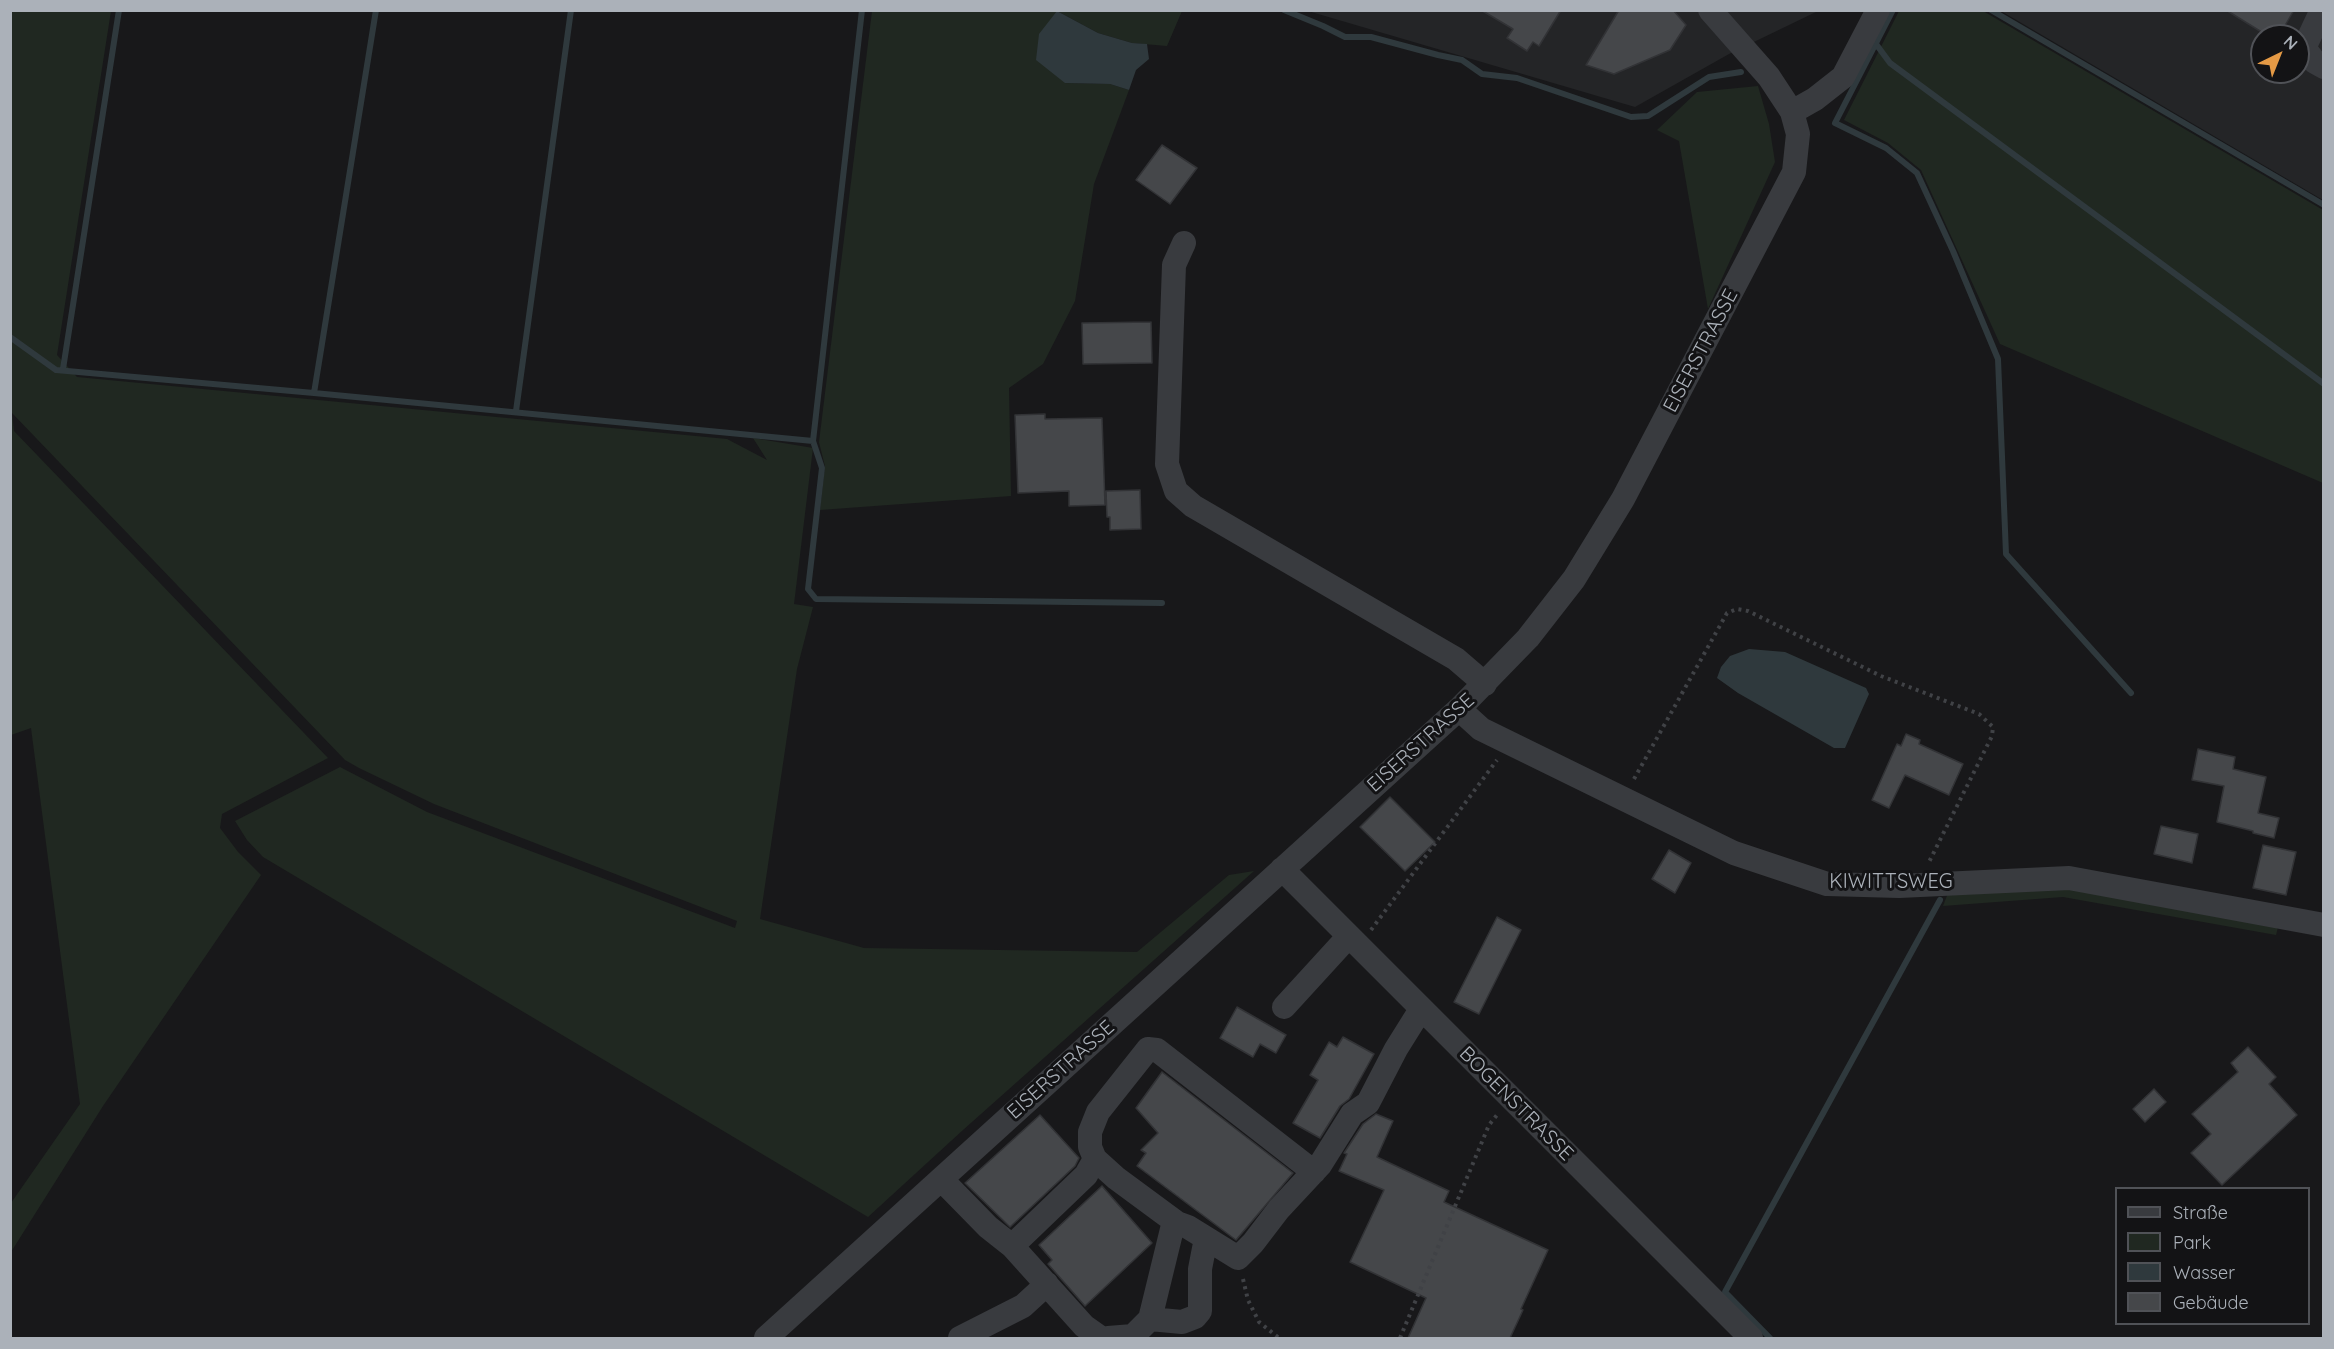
<!DOCTYPE html>
<meta charset="utf-8">
<style>
body{margin:0}
#map{position:relative;width:2334px;height:1349px;overflow:hidden;background:#18181a;font-family:Quicksand,sans-serif}
canvas{display:block}
.frame{position:absolute;inset:0;border:12px solid #abb1b9;pointer-events:none}
.legend{position:absolute;left:2115px;top:1187px;width:195px;height:138px;box-sizing:border-box;background:#131315;border:2px solid #505257;margin:0;padding:8px 10px;list-style:none;font-size:18px;color:#abb1b9}
.legend li{display:flex;align-items:center;gap:12px;height:30px}
.legend b{width:30px;border:2px solid #505257}
.north{position:absolute;left:2250px;top:24px;width:60px;height:60px;box-sizing:border-box;background:#131315;border:2px solid #505257;border-radius:50%;rotate:43deg;font-size:16px;font-weight:700;line-height:24px;text-align:center;color:#abb1b9}
.north::after{content:'';display:block;margin:auto;width:21px;height:27px;background:#e59a45;clip-path:polygon(50% 0,100% 100%,50% 72%,0 100%)}
</style>
<div id="map">
<canvas width="2334" height="1349"></canvas>
<div class="frame"></div>
<ul class="legend">
<li><b style="height:8px;background:#393b3f"></b>Straße</li>
<li><b style="height:16px;background:#202821"></b>Park</li>
<li><b style="height:16px;background:#2f393d"></b>Wasser</li>
<li><b style="height:16px;background:#45474a"></b>Gebäude</li>
</ul>
<div class="north">N</div>
</div>
<script>
const c = document.querySelector('canvas').getContext('2d');
c.lineJoin = 'round';
function fillPath(path, color) { c.fillStyle = color; c.fill(path, 'evenodd'); }
const poly = rows => new Path2D(rows.map(r => 'M' + r).join(''));
function trace(path, color, width, dash) { c.strokeStyle = color; c.lineWidth = width; c.lineCap = dash ? 'butt' : 'round'; c.setLineDash(dash || []); c.stroke(path); }
function label(font, color, halo, rows, align = 'center') {
  c.font = font + ' Quicksand,sans-serif'; c.lineWidth = 6; c.setLineDash([]); c.textBaseline = 'middle'; c.strokeStyle = halo; c.fillStyle = color; for (const [text, x, y, turn = 0] of rows) {
    c.save(); c.translate(x, y); c.rotate((+turn || 0) * Math.PI / 180); c.textAlign = isNaN(turn) ? turn : align; if (halo) c.strokeText(text, 0, 0); c.fillText(text, 0, 0); c.restore();
  }
}
const built = poly([
 [1308,11,1818,11,1729,54,1635,107],
 [2001,11,2323,11,2323,200],
 [2262,36,2298,36,2298,72,2262,72]
]);
const green = poly([
 [11,10,111,11,57,355,77,377,727,439,767,460,753,438,813,448,794,604,813,607,797,669,760,919,864,948,1137,952,1229,875,1254,871,963,1130,868,1217,263,857,247,840,235,821,340,767,427,812,735,928,737,921,434,804,359,768,345,760,12,413,14,431,328,758,222,814,220,828,238,852,261,875,103,1106,11,1252,11,1203,80,1104,31,728,11,735],
 [872,11,1182,11,1167,46,1132,43,1098,33,1057,11,1065,83,1110,84,1129,90,1094,184,1075,301,1043,364,1009,388,1011,496,820,510,825,466,819,442],
 [1899,11,1983,11,2323,210,2323,483,2000,344,1921,170,1888,143,1844,120],
 [1758,86,1769,124,1775,162,1708,309,1679,141,1657,130,1697,92],
 [2067,883,2279,923,2276,935,2063,897,1943,906,1950,888]
]);
const water = poly([
 [1057,11,1098,33,1132,43,1147,44,1149,59,1136,70,1129,90,1110,84,1065,83,1036,60,1039,34],
 [1749,649,1785,652,1866,688,1869,694,1845,748,1834,748,1738,693,1717,678,1721,667,1730,656]
]);
const stream = poly([
 [376,10,314,393,813,441],
 [862,10,813,441,822,468,808,589,816,599,1162,603],
 [1284,10,1323,26,1345,37,1371,37,1438,55,1462,60,1482,74,1517,78,1631,117,1648,116,1709,77,1741,72],
 [1893,10,1835,123,1886,148,1917,173,1953,251,1998,359,2006,554,2131,693],
 [1991,10,2324,205],
 [1876,44,1890,63,2324,384],
 [10,337,56,370,314,393],
 [63,369,119,10],
 [516,411,571,10],
 [1770,1338,1725,1292,1940,900]
]);
const building = poly([
 [1481,10,1561,10,1539,46,1533,42,1527,51,1507,38,1513,29,1481,10],
 [1619,10,1673,10,1686,25,1670,50,1614,74,1586,65,1619,10],
 [2226,10,2294,10,2279,36,2268,36,2226,10],
 [1162,145,1197,168,1170,204,1136,180,1162,145],
 [1151,322,1152,363,1083,364,1082,323,1151,322],
 [1045,414,1045,419,1102,418,1105,505,1069,506,1069,491,1018,493,1015,415,1045,414],
 [1140,490,1141,529,1110,530,1110,517,1107,517,1106,491,1140,490],
 [1906,734,1920,740,1919,744,1963,764,1949,795,1905,775,1889,808,1872,800,1897,744,1901,746,1906,734],
 [2198,749,2235,757,2233,769,2266,777,2258,813,2279,818,2274,838,2253,833,2253,831,2217,822,2224,786,2192,780,2198,749],
 [1390,797,1435,842,1405,871,1360,827,1390,797],
 [2161,826,2198,834,2192,863,2154,854,2161,826],
 [2263,845,2296,852,2286,895,2253,888,2263,845],
 [1669,850,1691,863,1675,893,1652,879,1669,850],
 [1497,917,1521,930,1479,1014,1454,1002,1497,917],
 [1237,1007,1286,1035,1276,1053,1260,1044,1253,1057,1220,1038,1237,1007],
 [1343,1037,1374,1054,1349,1099,1340,1106,1320,1138,1293,1123,1318,1080,1310,1075,1329,1042,1337,1047,1343,1037],
 [2248,1047,2276,1077,2269,1084,2297,1115,2222,1185,2191,1153,2211,1134,2192,1114,2238,1072,2231,1063,2248,1047],
 [1162,1072,1293,1173,1236,1240,1137,1166,1146,1153,1141,1150,1158,1133,1136,1108,1162,1072],
 [2154,1089,2166,1102,2145,1122,2133,1109,2154,1089],
 [1376,1114,1393,1121,1377,1157,1449,1191,1444,1202,1548,1250,1521,1309,1523,1310,1510,1338,1408,1338,1426,1298,1350,1262,1384,1190,1339,1171,1347,1154,1344,1153,1363,1124,1376,1114],
 [1040,1115,1079,1158,1075,1166,1010,1227,965,1183,1040,1115],
 [1102,1186,1152,1243,1085,1306,1048,1264,1052,1260,1039,1245,1102,1186]
]);
const path = poly([
 [1634,779,1727,613,1737,609,1748,611,1881,676,1979,714,1993,727,1992,736,1928,864],
 [1371,930,1497,760],
 [1243,1279,1248,1300,1259,1322,1279,1338],
 [1400,1338,1489,1125,1497,1115]
]);
const minor = poly([
 [2322,10,2304,48,2315,62,2324,67],
 [1792,112,1815,99,1843,77,1878,10],
 [1184,243,1174,265,1167,464,1176,491,1193,506,1456,659,1485,684],
 [1459,709,1481,729,1734,853,1827,884,1899,886,2069,878,2324,925],
 [1282,869,1751,1338],
 [1284,1007,1348,937],
 [941,1179,988,1227,1012,1246,1084,1326,1101,1338],
 [1177,1223,1116,1178,1095,1159,1090,1147,1090,1132,1098,1112,1148,1049,1157,1050,1314,1172],
 [1012,1246,1086,1175,1095,1159],
 [1150,1319,1182,1322,1195,1317,1200,1311,1200,1269,1206,1238],
 [766,1338,1459,709,1528,638,1574,579,1623,499,1794,172,1798,134,1792,112,1769,77,1710,10],
 [960,1338,1023,1306,1047,1284],
 [1108,1338,1133,1336,1150,1319,1172,1229,1177,1223,1188,1227,1238,1258,1253,1243,1279,1209,1320,1165,1352,1114,1368,1103,1396,1049,1421,1009]
]);
const streetNames = [
 ["EISERSTRASSE",1701,351,-62],
 ["EISERSTRASSE",1421,743,-42],
 ["KIWITTSWEG",1891,882],
 ["EISERSTRASSE",1061,1070,-42],
 ["BOGENSTRASSE",1516,1104,45]
];
fillPath(built, '#242527');
fillPath(green, '#202821');
fillPath(water, '#2f393d');
trace(stream, '#2f393d', 6);
fillPath(building, '#45474a');
trace(building, '#323336', 1.5);
trace(path, '#404246', 4, [3, 4.5]);
trace(minor, '#393b3f', 24);
label('20px', '#abb1b9', '#131315', streetNames);
</script>
